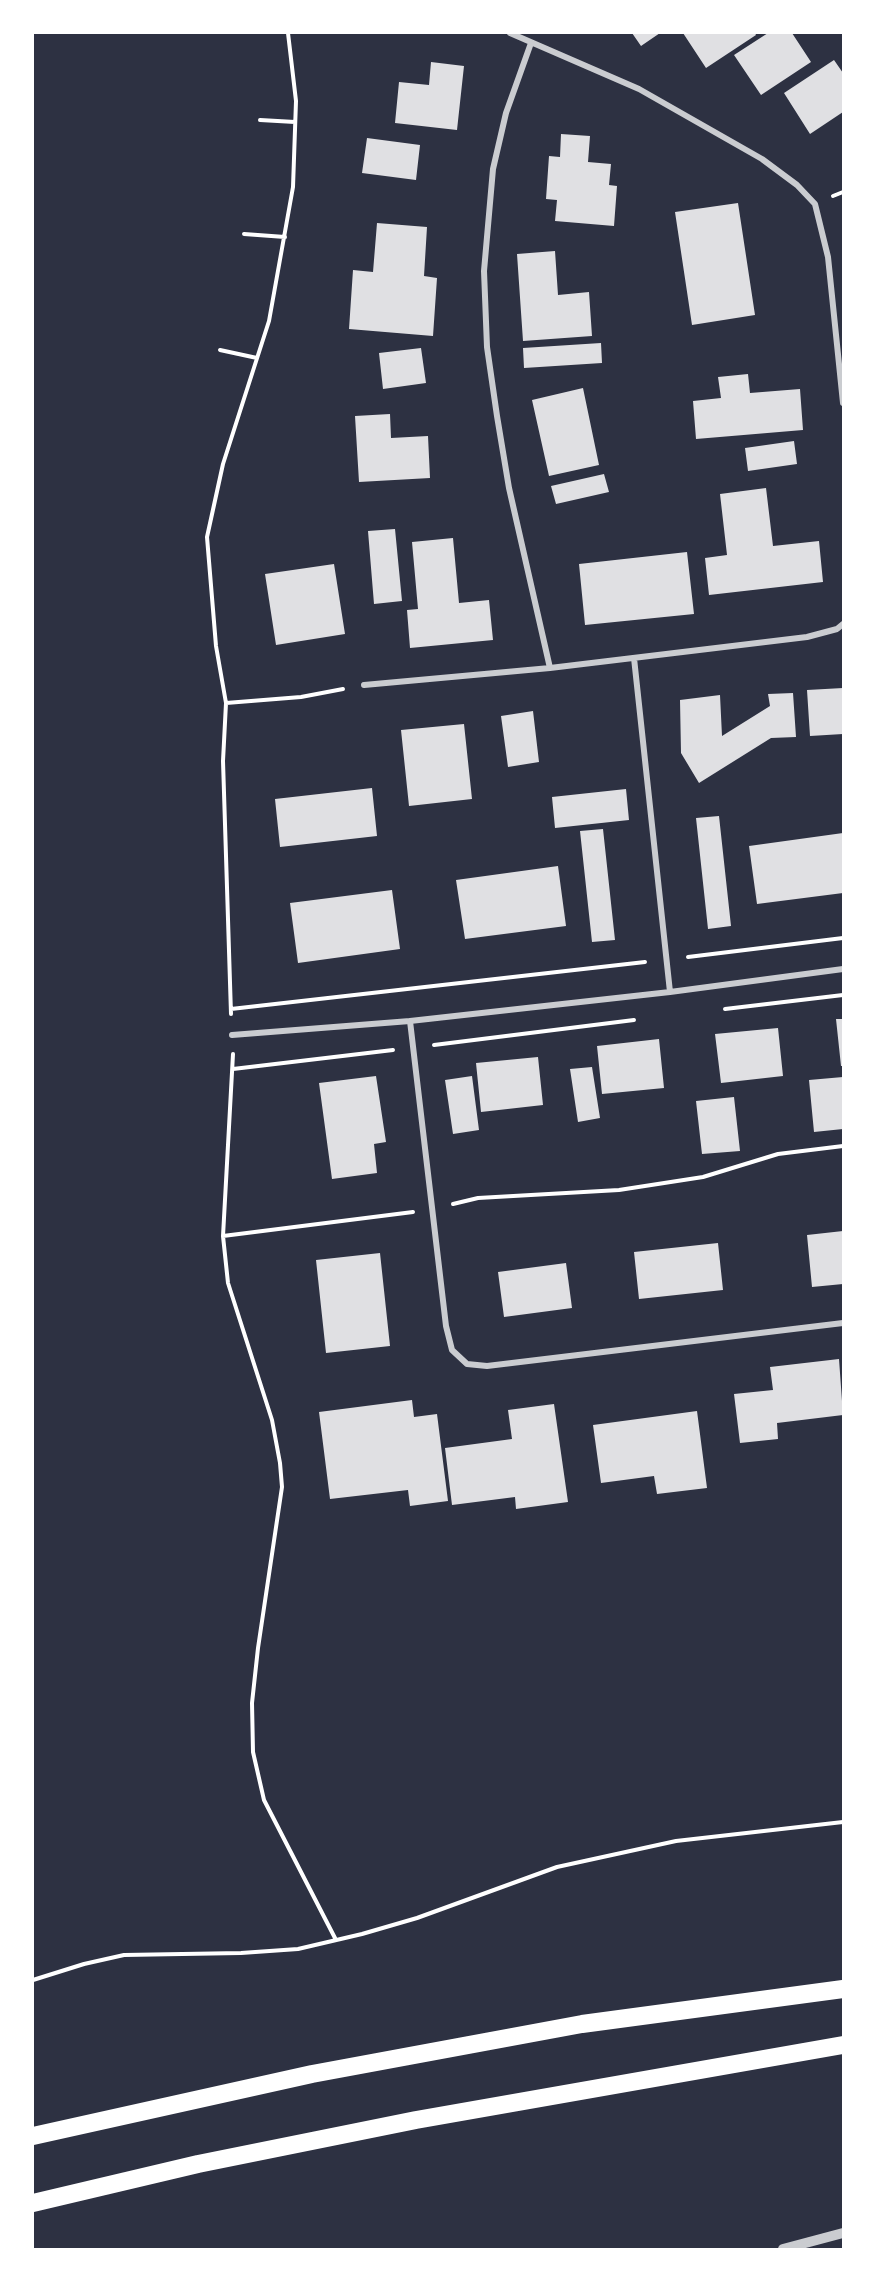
<!DOCTYPE html>
<style>
body{margin:0}
#map{position:relative;width:876px;height:2282px;overflow:hidden;background:#2d3142;font-family:"Roboto Condensed",sans-serif}
canvas{display:block}
.frame{position:absolute;inset:0;border:34px solid #fff;pointer-events:none}
</style>
<div id="map">
<canvas width="876" height="2282"></canvas>
<div class="frame"></div>
</div>
<script>
const c = document.querySelector('canvas').getContext('2d');
c.lineJoin = 'round';
function fillPath(path, color) { c.fillStyle = color; c.fill(path, 'evenodd'); }
const poly = rows => new Path2D(rows.map(r => 'M' + r).join(''));
function trace(path, color, width, dash) { c.strokeStyle = color; c.lineWidth = width; c.lineCap = dash ? 'butt' : 'round'; c.setLineDash(dash || []); c.stroke(path); }
const building = poly([
 [632,33,660,33,641,46],
 [683,33,755,33,756,35,706,68],
 [768,33,792,33,811,62,761,95,734,55],
 [834,60,843,73,843,112,810,134,784,93],
 [431,62,464,66,457,130,395,123,399,82,429,85],
 [561,134,590,136,588,162,611,164,609,185,617,186,614,226,555,221,557,200,546,199,549,156,560,157],
 [367,138,420,145,416,180,362,173],
 [738,203,755,315,692,325,675,212],
 [377,223,427,227,424,276,437,278,433,336,349,329,353,270,373,272],
 [555,251,558,295,589,292,592,336,523,341,517,254],
 [601,343,602,363,524,368,523,348],
 [421,348,426,383,383,389,379,353],
 [748,374,750,393,800,389,803,430,696,439,693,401,721,398,718,377],
 [583,388,599,465,549,476,532,400],
 [390,414,391,438,428,436,430,478,359,482,355,416],
 [794,441,797,464,748,471,745,448],
 [604,474,609,492,556,504,551,486],
 [766,488,773,546,819,541,823,582,709,595,705,558,727,555,720,494],
 [395,529,402,601,374,604,368,531],
 [453,538,459,603,489,600,493,640,410,648,407,610,418,609,412,542],
 [687,552,694,614,585,625,579,564],
 [334,564,345,634,276,645,265,574],
 [843,688,843,734,810,736,807,690],
 [793,693,796,737,771,738,699,783,681,753,680,700,720,695,722,736,770,706,768,694],
 [533,711,539,762,508,767,501,716],
 [464,724,472,799,409,806,401,730],
 [372,788,377,836,280,847,275,799],
 [626,789,629,820,555,828,552,797],
 [719,816,731,926,708,929,696,818],
 [603,829,615,940,592,942,580,831],
 [843,833,843,893,757,904,749,846],
 [558,866,566,926,465,939,456,880],
 [392,890,400,949,298,963,290,903],
 [836,1019,843,1019,843,1066,841,1066],
 [778,1028,783,1076,721,1083,715,1034],
 [659,1039,664,1088,602,1094,597,1046],
 [538,1057,543,1105,481,1112,476,1063],
 [592,1067,600,1118,578,1122,570,1069],
 [376,1076,386,1142,374,1144,377,1173,332,1179,319,1083],
 [472,1076,479,1130,453,1134,445,1080],
 [843,1077,843,1129,814,1132,809,1080],
 [734,1097,740,1151,702,1154,696,1101],
 [843,1231,843,1284,812,1287,807,1235],
 [718,1243,723,1290,639,1299,634,1252],
 [380,1253,390,1346,326,1353,316,1260],
 [566,1263,572,1308,504,1317,498,1272],
 [839,1359,843,1415,777,1423,778,1439,740,1443,734,1394,773,1390,770,1367],
 [412,1400,414,1417,437,1414,448,1501,410,1506,408,1490,330,1499,319,1412],
 [554,1404,568,1502,516,1509,515,1497,452,1505,445,1448,512,1439,508,1410],
 [697,1411,707,1488,657,1494,654,1476,601,1483,593,1425]
]);
const path = poly([
 [260,120,295,122],
 [833,196,843,192],
 [244,234,285,237],
 [220,350,257,358],
 [226,703,301,697,343,689],
 [688,957,843,938],
 [231,1009,645,962],
 [725,1009,843,995],
 [231,1014,223,761,226,703,216,646,207,537,223,464,269,321,293,187,296,101,288,33],
 [434,1045,634,1020],
 [233,1054,223,1236,228,1283,272,1420,280,1463,282,1487,258,1648,252,1703,253,1752,264,1800,336,1940],
 [233,1069,393,1050],
 [453,1204,478,1198,619,1190,703,1177,778,1154,843,1146],
 [223,1236,413,1212],
 [33,1980,84,1964,124,1955,241,1953,298,1949,362,1934,417,1918,557,1867,676,1841,843,1822]
]);
const minor = poly([
 [510,33,639,89,762,159,797,185,815,204,828,257,843,403],
 [531,43,506,113,493,169,484,271,487,347,497,416,509,488,550,668],
 [634,658,670,992],
 [364,685,550,668,807,637,837,629,843,624],
 [410,1021,446,1326,452,1350,467,1364,487,1366,843,1323],
 [232,1035,410,1021,670,992,843,969]
]);
const tertiary = poly([
 [783,2249,843,2233]
]);
const motorway = poly([
 [33,2136,312,2074,582,2024,843,1989],
 [33,2203,198,2164,416,2120,843,2045]
]);
fillPath(building, '#e0e0e3');
trace(path, '#fff', 4);
trace(minor, '#caccd0', 6);
trace(tertiary, '#caccd0', 10);
trace(motorway, '#fff', 18);
</script>
